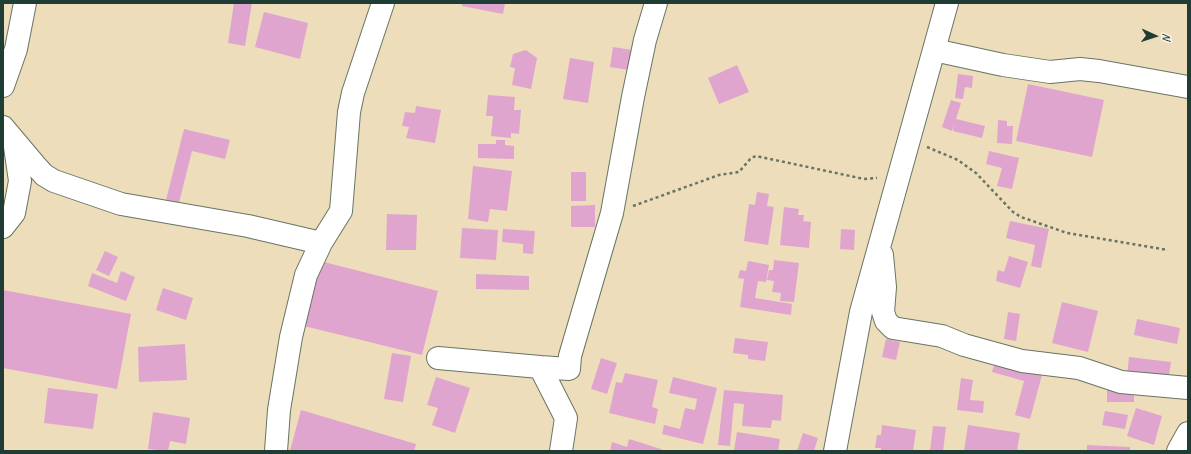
<!DOCTYPE html>
<style>
body{margin:0}
#map{position:relative;width:1191px;height:454px;overflow:hidden;background:#edb;font-family:Caveat,sans-serif}
canvas{display:block}
.frame{position:absolute;inset:0;border:4px solid #1f3d34;pointer-events:none}
.north{position:absolute;left:1135px;top:16px;width:40px;height:40px;-webkit-text-stroke:3px #f7f3e8;paint-order:stroke;rotate:93deg;font-size:11px;font-weight:700;line-height:16px;text-align:center;color:#1f3d34}
.north::after{content:'';display:block;margin:auto;width:14px;height:18px;background:#1f3d34;clip-path:polygon(50% 0,100% 100%,50% 72%,0 100%)}
</style>
<div id="map">
<canvas width="1191" height="454"></canvas>
<div class="frame"></div>
<div class="north">N</div>
</div>
<script>
const c = document.querySelector('canvas').getContext('2d');
c.lineJoin = 'round';
function fillPath(path, color) { c.fillStyle = color; c.fill(path, 'evenodd'); }
const poly = rows => new Path2D(rows.map(r => 'M' + r).join(''));
function trace(path, color, width, dash) { c.strokeStyle = color; c.lineWidth = width; c.lineCap = dash ? 'butt' : 'round'; c.setLineDash(dash || []); c.stroke(path); }
const building = poly([
 [234,3,252,3,245,46,228,43],
 [462,3,505,3,503,14,462,6],
 [264,12,308,23,300,59,255,47],
 [613,47,632,50,629,70,610,67],
 [526,50,537,58,531,89,512,85,515,68,510,67,513,54],
 [570,58,594,62,588,103,563,99],
 [737,65,749,92,719,104,708,78],
 [958,74,973,76,972,88,965,87,963,99,955,98],
 [1028,84,1104,100,1092,157,1016,141],
 [488,95,515,97,514,110,521,110,519,134,511,133,511,138,491,136,493,116,486,116],
 [951,100,961,103,956,119,985,126,982,138,953,131,954,124,952,131,942,127],
 [416,106,441,110,435,143,406,138,409,127,402,126,405,112,415,113],
 [998,120,1007,121,1007,126,1013,126,1012,144,997,143],
 [184,129,230,140,225,159,192,151,179,203,166,200],
 [496,140,505,140,505,145,514,146,514,159,478,158,478,144,496,144],
 [989,151,1019,158,1012,189,997,186,1002,168,986,164],
 [473,166,512,171,507,211,490,209,488,222,468,219],
 [571,172,586,172,586,201,571,201],
 [757,192,769,194,767,206,774,207,768,245,744,241,749,204,755,205],
 [595,205,595,227,571,227,571,206],
 [784,207,799,209,798,215,804,215,803,221,811,222,809,248,780,245],
 [387,214,417,215,416,250,386,250],
 [1010,221,1049,229,1041,268,1031,266,1035,245,1006,238],
 [462,228,498,230,496,260,460,258],
 [503,229,535,231,533,254,523,253,523,244,502,242],
 [841,229,855,230,854,250,840,249],
 [105,251,118,257,109,276,96,270],
 [1009,256,1028,262,1020,288,996,281,998,270,1004,272],
 [316,260,438,291,422,355,300,325],
 [774,260,799,263,794,302,780,301,781,293,772,292,774,281,767,280,769,270,773,270],
 [748,261,769,265,766,282,758,281,755,298,792,304,791,315,740,307,744,279,738,278,740,270,746,271],
 [121,271,135,277,126,301,88,286,92,273,117,283],
 [476,274,529,276,529,290,476,289],
 [163,288,193,298,186,320,156,310],
 [3,290,131,314,117,389,3,368],
 [1062,302,1098,311,1088,352,1052,343],
 [1008,312,1020,314,1016,341,1004,339],
 [1137,319,1180,328,1177,344,1134,335],
 [735,338,768,342,765,361,748,359,748,355,733,353],
 [886,339,900,342,896,360,882,357],
 [185,344,187,380,139,382,138,347],
 [392,353,411,356,403,402,384,399],
 [1129,357,1171,362,1168,382,1127,377],
 [601,358,617,363,607,394,591,389],
 [995,362,1042,375,1030,419,1015,415,1024,381,992,372],
 [625,373,658,380,652,407,658,409,655,424,609,413,616,382,622,383],
 [436,377,470,388,455,433,432,425,438,408,427,405],
 [673,377,717,388,703,444,662,434,664,425,680,429,685,408,695,410,697,399,669,393],
 [961,378,973,380,970,400,984,401,983,413,957,410],
 [1107,387,1134,388,1134,402,1107,402],
 [48,388,98,394,93,429,44,423],
 [724,390,783,395,781,421,772,420,771,428,742,426,744,404,734,403,730,446,718,445],
 [1136,408,1162,416,1154,445,1127,436],
 [301,410,416,444,414,451,290,451],
 [1105,411,1128,415,1125,429,1102,425],
 [153,412,190,418,186,444,170,441,168,451,148,449],
 [882,425,916,430,913,451,881,451,881,448,875,448,877,435,881,435],
 [968,425,1020,433,1017,451,964,451],
 [933,426,946,427,943,451,930,451],
 [737,432,780,439,778,451,734,450],
 [803,433,818,438,814,451,797,451],
 [629,439,661,449,661,451,610,451,612,442,627,447],
 [1087,445,1130,447,1130,451,1087,451]
]);
const path = poly([
 [927,147,958,160,976,173,1013,212,1021,217,1067,233,1168,250],
 [633,206,719,175,739,172,751,158,756,156,864,179,877,178]
]);
const minor = poly([
 [934,50,1003,65,1050,72,1080,69,1099,71,1188,87],
 [3,86,16,49,25,3],
 [3,127,35,165,44,175,54,181,121,204,248,226,321,243],
 [3,227,14,213,20,181,14,140],
 [882,255,885,287,883,312,886,321,893,328,942,336,964,345,1022,361,1079,368,1121,382,1188,388],
 [438,358,540,367],
 [276,451,279,410,291,337,306,275,321,243,341,211,349,112,353,93,383,3],
 [561,451,566,418,540,367,569,369,570,356,612,213,633,97,645,40,656,3],
 [835,451,861,312,947,3],
 [1178,451,1188,433]
]);
fillPath(building, '#dfa5ce');
trace(minor, '#677563', 24);
trace(path, '#677563', 2.5, [3, 3]);
trace(minor, '#fff', 22);
</script>
